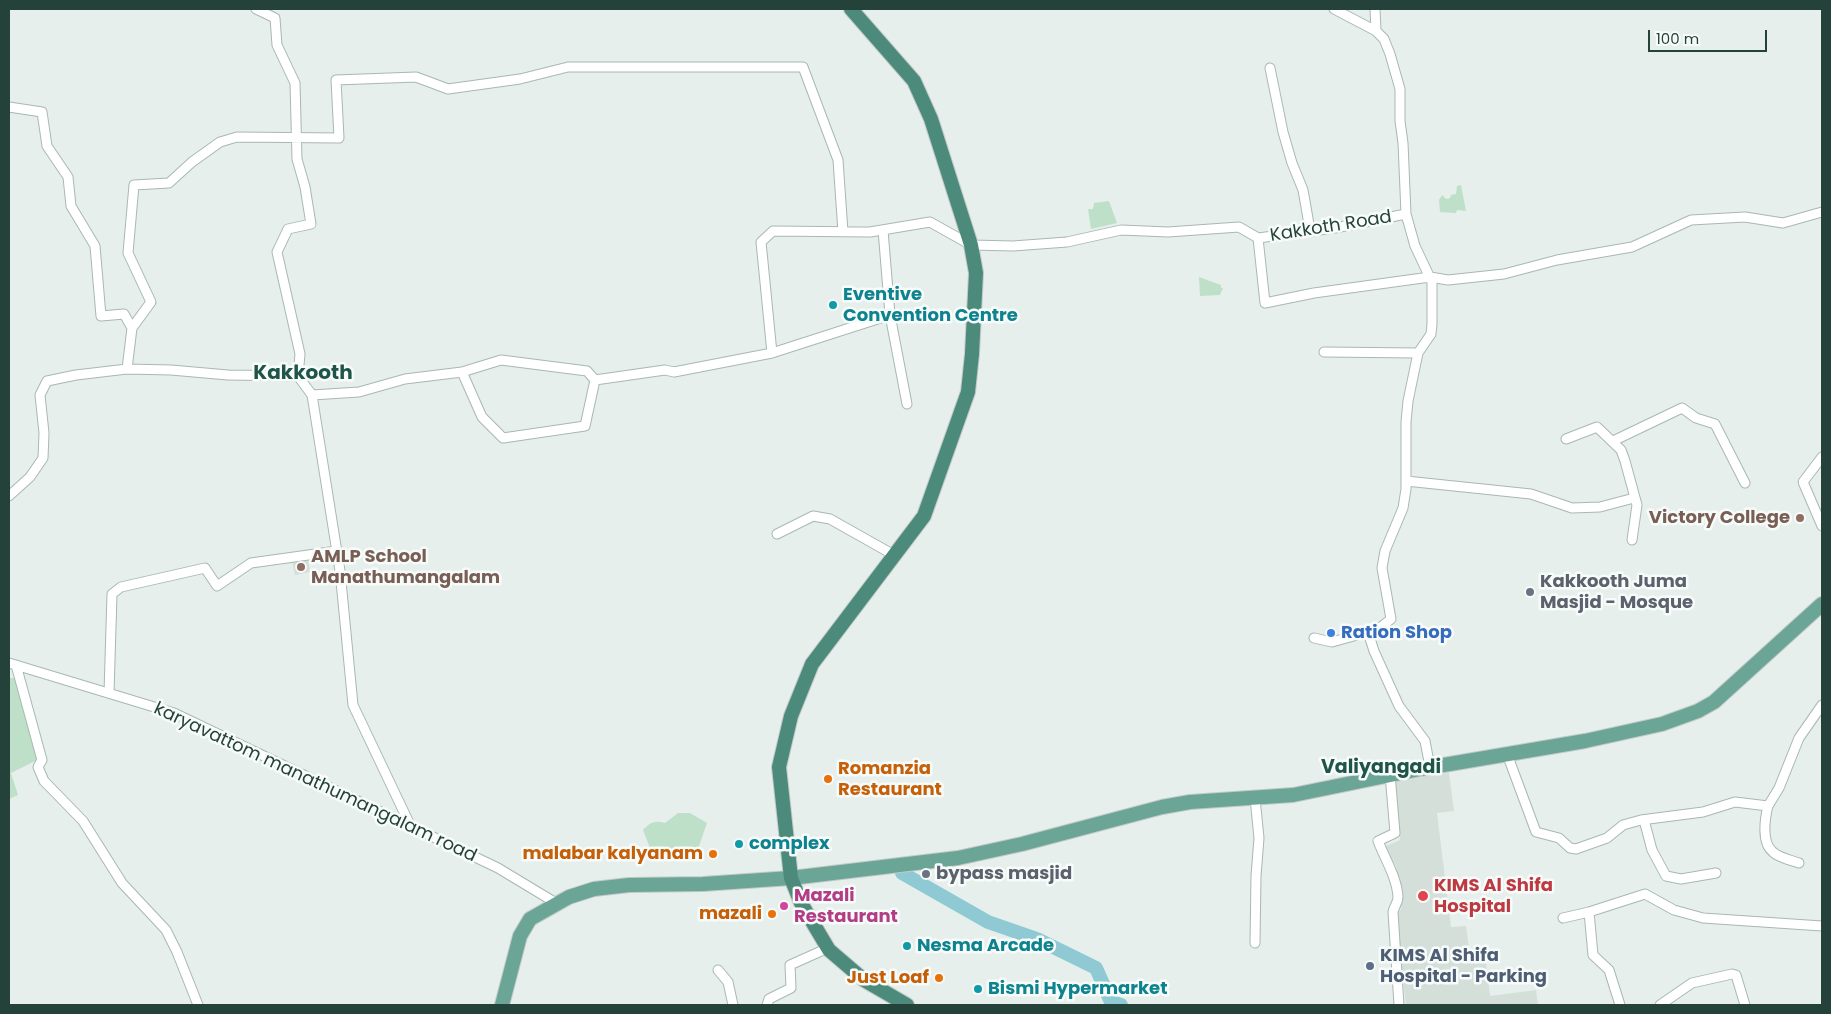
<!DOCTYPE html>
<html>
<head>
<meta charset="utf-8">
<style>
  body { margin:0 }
  #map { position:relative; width:1831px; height:1014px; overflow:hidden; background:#e6efeb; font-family:Poppins,sans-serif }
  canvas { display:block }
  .frame { position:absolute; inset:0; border:10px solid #24423a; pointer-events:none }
  .scale { position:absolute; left:1648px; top:30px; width:119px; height:22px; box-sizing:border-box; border:2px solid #24423a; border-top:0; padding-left:6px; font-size:15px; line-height:18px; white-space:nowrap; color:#24423a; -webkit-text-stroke:4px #f7fbf9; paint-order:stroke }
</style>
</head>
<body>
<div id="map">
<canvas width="1831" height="1014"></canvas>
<div class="frame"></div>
<div class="scale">100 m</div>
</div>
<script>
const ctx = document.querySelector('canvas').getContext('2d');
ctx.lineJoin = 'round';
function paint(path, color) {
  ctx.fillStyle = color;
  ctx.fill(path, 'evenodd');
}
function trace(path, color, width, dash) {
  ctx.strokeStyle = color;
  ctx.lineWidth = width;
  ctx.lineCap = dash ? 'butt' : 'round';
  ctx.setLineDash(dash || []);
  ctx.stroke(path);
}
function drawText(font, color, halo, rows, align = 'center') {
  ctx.font = font + ' Poppins,sans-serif';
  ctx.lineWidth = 5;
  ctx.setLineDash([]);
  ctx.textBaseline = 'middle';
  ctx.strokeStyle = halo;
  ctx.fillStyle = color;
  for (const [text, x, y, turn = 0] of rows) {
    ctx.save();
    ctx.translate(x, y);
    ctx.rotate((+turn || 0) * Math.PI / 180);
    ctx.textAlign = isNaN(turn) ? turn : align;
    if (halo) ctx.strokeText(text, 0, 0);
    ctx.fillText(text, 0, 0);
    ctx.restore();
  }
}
const built = new Path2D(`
  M308,559L310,572L295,575L292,561Z
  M1449,773L1454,811L1437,813L1451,927L1466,926L1469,949L1484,948L1490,996L1536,990L1538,1005H1406L1395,912L1401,910L1396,866L1384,847L1400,840L1393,780Z`);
const green = new Path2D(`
  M1461,185L1466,211L1457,210L1456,213L1440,212L1439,200L1442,195L1446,199L1450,198L1451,195L1456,194L1457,186Z
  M1109,201L1117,223L1091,229L1088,209H1093L1094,203Z
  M1199,277L1221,285V288H1223L1220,295L1200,296Z
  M9,678H15L37,760L11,773L18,795L9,799Z
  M678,813H690L707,823L698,849L655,861L643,830C650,822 655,820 665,823Z`);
const river = new Path2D(`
  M902,873L988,922L1037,939L1096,968L1111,1002L1121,1005`);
const minor = new Path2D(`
  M256,9L275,18L277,45L295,83L297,159L305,187L311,224L288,229L277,252L300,354L298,376
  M1334,9L1376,31L1384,39L1390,54L1400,89V121L1403,143L1406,214
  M1375,9L1376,31
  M1270,68L1283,132L1292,163L1303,190L1310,230
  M9,107L42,112L47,146L68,177L71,206L95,246L101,316L124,314L132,328L127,369L171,370L228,375L298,376L312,395L359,392L405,379L462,372L482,417L503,438L585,426L595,380L665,370L674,372L772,353L761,242L773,231L870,232L930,222L971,245L1013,246L1067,242L1121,230L1168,232L1239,227L1258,238
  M883,230L890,315L907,404
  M1258,238L1335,228L1406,214L1415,246L1432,282V324L1431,334L1418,353L1408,401L1406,422V489L1403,508L1385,551L1382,568L1391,619L1381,627L1368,632L1374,651L1399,706L1425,741L1430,767
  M1258,238L1265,303L1314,293L1430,277L1448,280L1504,274L1557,260L1632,247L1691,220L1745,217L1783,223L1822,212
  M132,328L151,302L128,253L134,185L169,183L192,162L220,142L237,137L339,138L336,80L416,77L448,89L520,79L568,67H803L838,160L843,232
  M1324,352L1418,353
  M772,353L890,315
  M462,372L501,360L587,371L595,380
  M312,395L340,571L353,705L411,827
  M1566,439L1597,427L1621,450L1625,461L1637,505L1632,540
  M1613,441L1682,408L1696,418L1715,424L1745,483
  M1822,457L1803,482L1822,526
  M1406,481L1531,494L1572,508L1600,507L1634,498
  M9,496L30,477L43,458L44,433L40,395L47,381L76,375L127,369
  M777,534L813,516L830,519L894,555
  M1314,638L1332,642L1368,632
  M9,663L174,713L498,868L556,903
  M16,665L42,760L38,767L44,781L83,821L122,883L166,930L177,952L198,1005
  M109,693L112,594L121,587L205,568L217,586L251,563L337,551
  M1507,754L1536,832L1559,838L1570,848L1576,849L1607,838L1623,825L1641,820L1703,812L1735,802L1768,806L1779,788L1799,738L1822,705
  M1390,774L1395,833L1378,841C1385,859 1397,878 1398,897C1398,903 1394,906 1393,912L1399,1005
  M1768,806C1765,818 1761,843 1773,852C1779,858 1791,860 1799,863
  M1644,820L1652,850L1666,876L1681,879L1716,873
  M1563,918L1589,912
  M1255,943L1256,876L1259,838L1255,798
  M718,970L728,982L733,1005
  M767,1005L769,999L791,988L790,965L828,948
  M1620,1005L1609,970L1593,955L1589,912L1645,894L1674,910L1703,918L1822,926
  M1660,1005L1692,983L1732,974L1736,975L1745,1005`);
const primary = new Path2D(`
  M502,1005L520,936L530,919L569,897L594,889L629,885L703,884L791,878L958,858L1022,844L1162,807L1190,802L1293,795L1420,769L1585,741L1662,724L1698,711L1714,702L1822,604`);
const trunk = new Path2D(`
  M851,9L914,81L931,119L971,245L976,273L972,354L968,392L924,516L812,664L791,716L779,767L791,878L801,903L829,950L864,980L907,1005`);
const markers = [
  [833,305,5,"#0f9aa8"],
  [1800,518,5,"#8d6e63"],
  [301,567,5,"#8d6e63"],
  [1530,592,5,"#6b7280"],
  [1331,633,5,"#3f7fe0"],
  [828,779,5,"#e8710a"],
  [739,844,5,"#0f9aa8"],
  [713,854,5,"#e8710a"],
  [926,874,5,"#6b7280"],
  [1423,896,6,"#e0444e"],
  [784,906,5,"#d1479c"],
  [772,914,5,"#e8710a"],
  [907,946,5,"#0f9aa8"],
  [1370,966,5,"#5c6f8a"],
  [939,978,5,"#e8710a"],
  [978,989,5,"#0f9aa8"]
];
const streetNames = [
  ["Kakkoth Road",1331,227,-9],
  ["karyavattom manathumangalam road",315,783,25]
];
const cultureNames = [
  ["Eventive",843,295],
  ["Convention Centre",843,316],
  ["complex",749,844],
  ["Nesma Arcade",917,946],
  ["Bismi Hypermarket",988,989]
];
const educationNames = [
  ["Victory College",1790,518],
  ["AMLP School",311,557,"left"],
  ["Manathumangalam",311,578,"left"]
];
const worshipNames = [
  ["Kakkooth Juma",1540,582],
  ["Masjid - Mosque",1540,603],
  ["bypass masjid",936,874]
];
const shopNames = [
  ["Ration Shop",1341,633]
];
const foodNames = [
  ["Romanzia",838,769,"left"],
  ["Restaurant",838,790,"left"],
  ["malabar kalyanam",703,854],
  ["mazali",762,914],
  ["Just Loaf",929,978]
];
const healthNames = [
  ["KIMS Al Shifa",1434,886],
  ["Hospital",1434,907]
];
const hotelNames = [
  ["Mazali",794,896],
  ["Restaurant",794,917]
];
const serviceNames = [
  ["KIMS Al Shifa",1380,956],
  ["Hospital - Parking",1380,977]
];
const neighbourhoodNames = [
  ["Valiyangadi",1381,768]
];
const quarterNames = [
  ["Kakkooth",303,374]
];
paint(built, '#d4dfda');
paint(green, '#bfe0c8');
trace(river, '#8ec9d4', 14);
trace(minor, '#a8b8b2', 11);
trace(primary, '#c2cac8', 16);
trace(trunk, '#c2cac8', 16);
trace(minor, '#fff', 9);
trace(primary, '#6aa596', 14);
trace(trunk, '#4c8a7c', 14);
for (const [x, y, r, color] of markers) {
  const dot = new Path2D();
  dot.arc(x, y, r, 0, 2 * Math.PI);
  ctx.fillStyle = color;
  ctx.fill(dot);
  trace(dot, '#f7fbf9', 2);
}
drawText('18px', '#24423a', '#f7fbf9', streetNames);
drawText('bold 18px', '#0d838f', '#f7fbf9', cultureNames, 'left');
drawText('bold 18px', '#785e54', '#f7fbf9', educationNames, 'right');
drawText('bold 18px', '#5b616d', '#f7fbf9', worshipNames, 'left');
drawText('bold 18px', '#366cbe', '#f7fbf9', shopNames, 'left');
drawText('bold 18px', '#c56008', '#f7fbf9', foodNames, 'right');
drawText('bold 18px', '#be3a42', '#f7fbf9', healthNames, 'left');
drawText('bold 18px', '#b23c85', '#f7fbf9', hotelNames, 'left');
drawText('bold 18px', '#4e5e75', '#f7fbf9', serviceNames, 'left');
drawText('bold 19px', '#1f5548', '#f7fbf9', neighbourhoodNames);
drawText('bold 20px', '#1f5548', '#f7fbf9', quarterNames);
</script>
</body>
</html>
